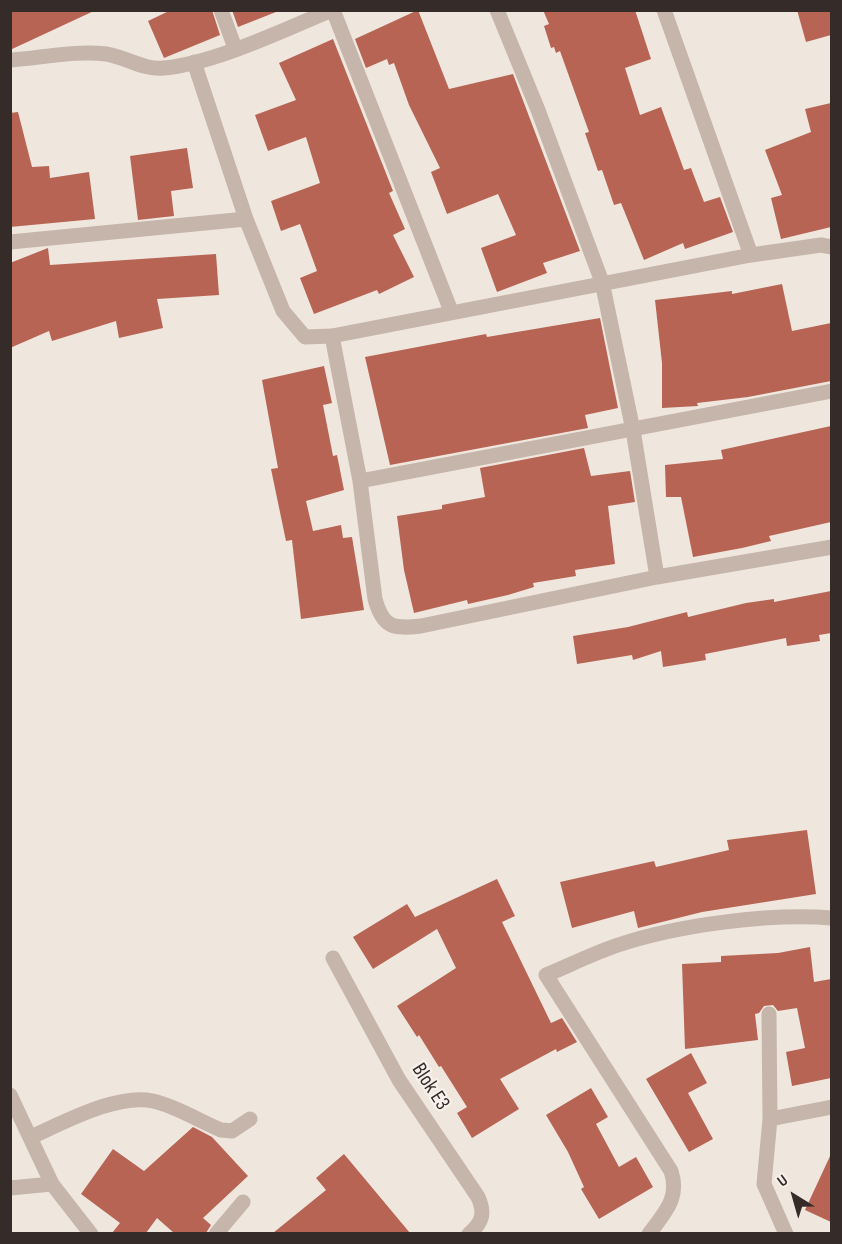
<!DOCTYPE html>
<html>
<head>
<meta charset="utf-8">
<style>
  body { margin:0 }
  #map { position:relative; width:842px; height:1244px; overflow:hidden; background:#efe6de; font-family:"Sofia Sans Condensed",sans-serif }
  canvas { display:block }
  .frame { position:absolute; inset:0; border:12px solid #352c2a; pointer-events:none }
  .north { position:absolute; left:764px; top:1166px; width:60px; height:60px; -webkit-text-stroke:4px #f8f0ea; paint-order:stroke; rotate:323deg; font-size:16px; font-weight:700; line-height:24px; text-align:center; color:#352c2a }
  .north::after { content:''; display:block; margin:auto; width:21px; height:27px; background:#352c2a; clip-path:polygon(50% 0,100% 100%,50% 72%,0 100%) }
</style>
</head>
<body>
<div id="map">
<canvas width="842" height="1244"></canvas>
<div class="frame"></div>
<div class="north">U</div>
</div>
<script>
const ctx = document.querySelector('canvas').getContext('2d');
ctx.lineJoin = 'round';
function paint(path, color) {
  ctx.fillStyle = color;
  ctx.fill(path, 'evenodd');
}
function trace(path, color, width, dash) {
  ctx.strokeStyle = color;
  ctx.lineWidth = width;
  ctx.lineCap = dash ? 'butt' : 'round';
  ctx.setLineDash(dash || []);
  ctx.stroke(path);
}
function drawText(font, color, halo, rows, align = 'center') {
  ctx.font = font + ' "Sofia Sans Condensed",sans-serif';
  ctx.lineWidth = 4.5;
  ctx.setLineDash([]);
  ctx.textBaseline = 'middle';
  ctx.strokeStyle = halo;
  ctx.fillStyle = color;
  for (const [text, x, y, turn = 0] of rows) {
    ctx.save();
    ctx.translate(x, y);
    ctx.rotate((+turn || 0) * Math.PI / 180);
    ctx.textAlign = isNaN(turn) ? turn : align;
    if (halo) ctx.strokeText(text, 0, 0);
    ctx.fillText(text, 0, 0);
    ctx.restore();
  }
}
const building = new Path2D(`
  M10,10H96L10,50Z
  M171,10H212L220,35L164,58L148,21Z
  M232,10H275L276,12L238,27Z
  M418,10L449,89L513,74L580,251L543,263L547,273L497,292L481,248L516,235L498,194L447,214L431,172L440,168L409,105L394,63L389,65L387,59L366,68L355,39Z
  M543,10H635L651,59L625,68L640,115L661,107L684,170L691,168L704,202L720,197L733,232L685,249L683,243L644,260L621,203L614,205L602,170L598,171L585,133L589,132L560,51L556,53L554,47L551,48L544,26L549,24Z
  M797,10H831V35L806,42Z
  M333,39L393,191L389,193L405,229L393,235L414,277L379,294L377,290L314,314L300,278L317,271L300,224L281,231L271,201L320,183L306,137L268,151L255,115L296,100L279,63Z
  M831,103V227L781,239L771,198L782,195L765,150L811,132L805,109Z
  M18,112L32,167L49,166L50,178L89,172L95,219L10,227V113Z
  M187,148L193,188L171,191L174,216L138,220L130,156Z
  M48,248L50,265L216,254L219,295L157,299L163,328L119,338L116,321L52,341L49,331L10,348V263Z
  M782,284L792,331L831,323V381L748,397L697,403L698,406L662,408V363L655,300L732,291V294Z
  M600,318L618,408L585,415L588,428L390,465L365,357L486,334L487,337Z
  M324,366L332,403L323,405L333,456L337,455L344,490L306,501L313,531L341,525L343,538L352,537L364,610L301,619L292,540L286,541L271,469L278,468L262,380Z
  M831,426V522L769,536L771,541L742,548L693,557L681,497H666L665,465L723,459L721,450Z
  M584,448L591,476L630,471L635,502L608,506L615,564L575,570L576,576L533,583L534,587L508,595L468,604L467,600L414,613L404,570L397,516L442,509V505L485,497L480,468Z
  M831,591V633L819,635L820,641L787,646L786,638L705,654L706,660L663,667L661,651L633,660L632,655L577,664L573,636L628,627L687,612L688,617L746,603L774,599V602Z
  M807,830L816,894L702,912L638,928L634,911L572,928L560,882L654,861L656,867L729,850L727,840Z
  M497,879L515,916L502,922L551,1023L562,1018L577,1042L557,1052L556,1049L500,1079L519,1109L472,1138L457,1113L467,1107L441,1066L439,1067L419,1035L417,1037L397,1006L456,968L437,929L373,969L353,937L407,904L415,917Z
  M810,947L814,982L831,979V1078L792,1086L786,1052L805,1048L797,1008L778,1011L773,1005L764,1006L759,1013L755,1014L758,1040L685,1049L682,964L721,962V956L778,953Z
  M691,1053L707,1083L688,1093L713,1139L689,1152L646,1079Z
  M591,1088L608,1117L596,1124L619,1167L636,1157L653,1187L599,1219L581,1189L584,1187L568,1152L546,1115Z
  M193,1127L212,1137L248,1176L203,1218L211,1225L206,1233H174L157,1218L146,1233H112L120,1223L81,1194L113,1149L144,1171Z
  M344,1154L410,1233H273L326,1190L316,1178Z
  M831,1154V1222L805,1210Z`);
const minor = new Path2D(`
  M221,10L235,48
  M333,10L451,311
  M497,10L538,110L602,282L633,430L657,577
  M664,10L751,255
  M10,60C40,58 78,50 106,54C126,57 143,70 164,68C216,63 283,30 332,10
  M194,62L246,219L283,311L305,337L332,336L751,255L821,245L832,247
  M10,242L246,219
  M332,336L360,481L375,599C383,628 393,629 421,626L657,577L832,547
  M360,481L832,391
  M333,958L399,1080L478,1197C485,1213 483,1222 469,1234
  M769,1014L770,1119L764,1184L786,1234
  M10,1095L52,1184L91,1234
  M770,1119L832,1107
  M31,1137C63,1123 117,1093 153,1101C176,1106 199,1121 221,1130L232,1131L250,1119
  M10,1188L52,1184
  M216,1234L243,1202
  M649,1234C665,1212 680,1198 671,1171L546,975C570,965 594,953 618,945C678,925 769,913 832,918`);
const streetNames = [
  ["Blok E3",430,1087,57]
];
paint(building, '#b76454');
trace(minor, '#c6b5ab', 15);
drawText('21px', '#352c2a', '#f8f0ea', streetNames);
</script>
</body>
</html>
